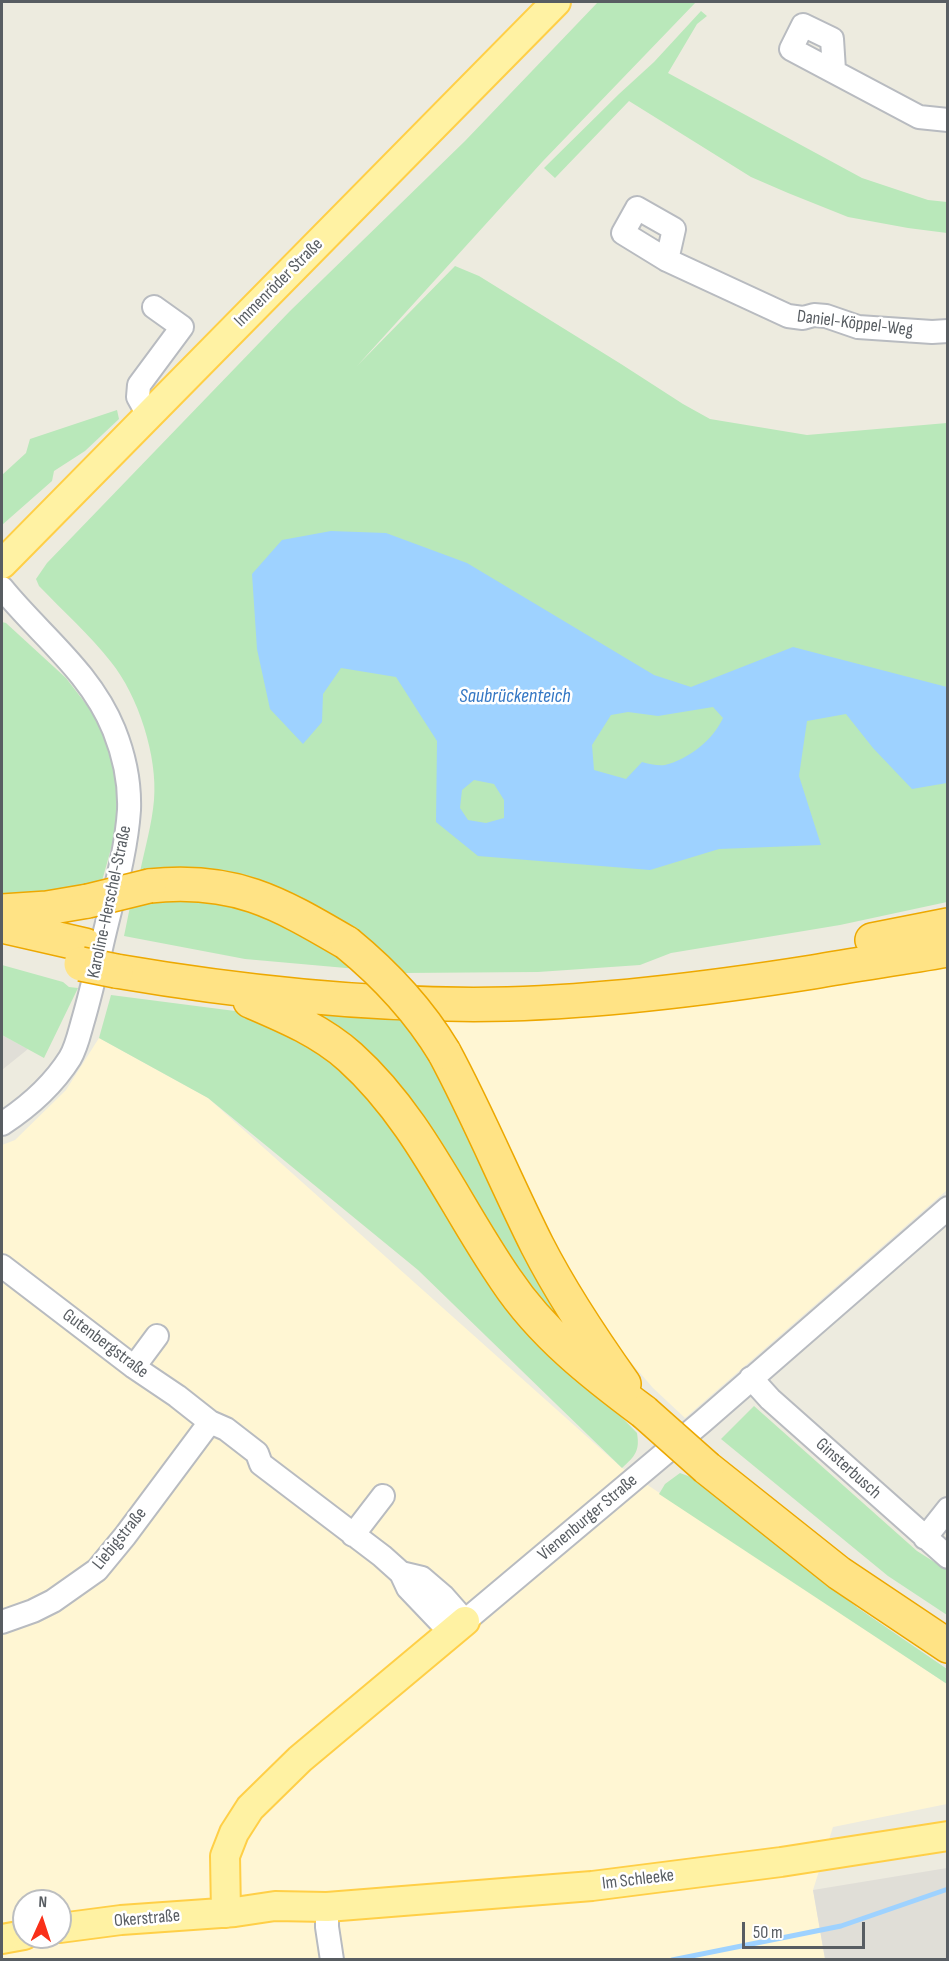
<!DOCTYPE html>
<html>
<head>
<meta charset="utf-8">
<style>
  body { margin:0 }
  #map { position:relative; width:949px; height:1961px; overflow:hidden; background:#edebdf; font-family:"Sofia Sans Condensed",sans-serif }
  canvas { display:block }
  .frame { position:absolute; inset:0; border:3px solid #585d62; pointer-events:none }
  .north { position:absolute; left:12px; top:1889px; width:60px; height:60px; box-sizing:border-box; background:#fff; border:2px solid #bcbec0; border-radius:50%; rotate:3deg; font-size:16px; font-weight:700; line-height:24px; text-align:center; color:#585d62 }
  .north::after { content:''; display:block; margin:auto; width:21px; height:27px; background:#f93019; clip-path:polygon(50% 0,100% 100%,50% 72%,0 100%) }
  .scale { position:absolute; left:742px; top:1922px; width:123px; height:27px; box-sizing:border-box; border:3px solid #585d62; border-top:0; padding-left:8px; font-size:18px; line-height:21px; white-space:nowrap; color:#585d62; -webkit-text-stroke:4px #fff; paint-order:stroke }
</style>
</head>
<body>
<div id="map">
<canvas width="949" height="1961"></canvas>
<div class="frame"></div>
<div class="north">N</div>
<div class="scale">50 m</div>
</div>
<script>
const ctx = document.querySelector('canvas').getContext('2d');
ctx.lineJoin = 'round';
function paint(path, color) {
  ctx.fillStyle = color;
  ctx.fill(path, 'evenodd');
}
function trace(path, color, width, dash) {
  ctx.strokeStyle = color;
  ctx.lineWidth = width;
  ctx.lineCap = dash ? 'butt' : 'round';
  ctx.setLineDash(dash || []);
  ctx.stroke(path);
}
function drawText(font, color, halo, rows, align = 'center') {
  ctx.font = font + ' "Sofia Sans Condensed",sans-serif';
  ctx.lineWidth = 5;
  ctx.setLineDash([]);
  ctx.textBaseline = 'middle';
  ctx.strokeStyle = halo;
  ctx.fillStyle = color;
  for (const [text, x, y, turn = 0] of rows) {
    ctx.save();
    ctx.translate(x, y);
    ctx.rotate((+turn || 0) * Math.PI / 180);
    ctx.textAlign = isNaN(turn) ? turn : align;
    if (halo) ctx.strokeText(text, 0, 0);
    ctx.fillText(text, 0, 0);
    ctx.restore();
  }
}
const commercial = new Path2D(`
  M947,963V1190L685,1418L653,1388L596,1322L527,1197L464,1055L444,1020Z
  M99,1038L208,1098L622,1468L947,1684V1804L833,1827L813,1890L825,1959L2,1960V1145L15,1140L66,1090ZM24,1901H60V1937H24Z`);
const industrial = new Path2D(`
  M2,1035L28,1049L2,1070Z
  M947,1868V1959H825L813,1890Z`);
const green = new Path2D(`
  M598,2H696L543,161L357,366L455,266L479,276L621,364L683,404L710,419L807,435L947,423V902L840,925L671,953L640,965L538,972L402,973L245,959L124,936L131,902L199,894L377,950L140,872C145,848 152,824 154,800C158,757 138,695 111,662C90,635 63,611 39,586L36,579L47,563L290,311L465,141Z
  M701,11L707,16L697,24L668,73L862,178L928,200L947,202V233L908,228L848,217L788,193L751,177L629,101L555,178L544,168L619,94L654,62Z
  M117,410L119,419L85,451L54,471L52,481L2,525V475L26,453L30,439Z
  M2,622L6,623L66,678L99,721L111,755L118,797L117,827L102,881L51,895L2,899Z
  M2,965L63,982L69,987L78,988L44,1058L2,1035Z
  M111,995L235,1011L285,1027L366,1088L496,1288L637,1433C640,1451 635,1456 622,1468L418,1270L208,1098L99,1038Z
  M322,1010L402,1020L439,1072L562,1316L576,1350L318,1021Z
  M754,1406L917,1551L947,1570V1615L888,1576L721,1439Z
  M680,1473L691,1477L858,1608L947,1669V1684L659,1494L665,1484Z`);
const water = new Path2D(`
  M331,531L386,533L467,563L654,675L691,687L793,647L947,687V783L912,789L873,748L846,714L807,721L799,776L821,845L719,849L650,870L478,856L436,822L437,741L396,677L341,668L323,694L322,722L303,744L270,709L257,649L252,574L282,540ZM713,707L723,718C713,740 689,759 665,765C658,766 649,764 642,762L626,779L594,770L592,745L611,715L628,712L658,716ZM474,780L494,784L504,800V818L486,823L468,820L460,808L462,790Z`);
const stream = new Path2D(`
  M672,1960L841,1926L948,1889`);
const minor = new Path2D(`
  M834,70L832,39L803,25L791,49L919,117L948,120
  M667,260L674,229L637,208L623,233L667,260L788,316L803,318L814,315L826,316L858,327L932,332L948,331
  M148,415L138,397L139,385L182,327L154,307
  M2,588C40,635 90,671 114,730C124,755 130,783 129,810C126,855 112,900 102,944C96,971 90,997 82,1024C79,1035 76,1048 70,1058C53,1085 28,1107 2,1124
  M2,1266L134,1367L177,1396L210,1422L226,1429L257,1453L261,1464L382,1556L401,1573L408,1588L450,1632
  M134,1367L157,1336
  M751,1378L770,1399L948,1557
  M353,1535L383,1496
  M925,1538L948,1509
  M401,1573L422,1578L443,1596L465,1621L702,1422L948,1208
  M2,1622L33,1611L53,1601L97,1570L125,1536L210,1422
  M327,1907V1927L332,1960`);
const major = new Path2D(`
  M2,564L556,2
  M226,1913L225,1856L234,1833L250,1808L300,1759L465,1621
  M60,1928L121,1920L235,1912L275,1906L327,1907L592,1886L781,1862L948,1836
  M2,1939L24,1935`);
const highway = new Path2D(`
  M149,886C234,877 277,902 347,943
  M2,911L47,908L88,901
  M2,926L85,945
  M872,940L948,925
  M116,971C245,993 376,1007 508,1004C610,1001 712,988 813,972C858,964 903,958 948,950
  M250,1001C285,1016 321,1031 350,1057C419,1119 454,1205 506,1280C542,1334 593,1374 644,1412
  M444,1052C478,1115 505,1181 537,1245C562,1294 592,1339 624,1384
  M707,1468L839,1573L948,1646`);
const highwayBridge = new Path2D(`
  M88,901L149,886
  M347,943C386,975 418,1009 444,1052
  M81,964L116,971
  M644,1412L707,1468`);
const streetNames = [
  ["Immenröder Straße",279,283,-45],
  ["Daniel-Köppel-Weg",855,324,7],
  ["Karoline-Herschel-Straße",110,902,-78],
  ["Gutenbergstraße",105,1344,37],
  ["Ginsterbusch",848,1469,42],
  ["Vienenburger Straße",588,1518,-40],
  ["Liebigstraße",120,1539,-51],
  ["Im Schleeke",638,1880,-7],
  ["Okerstraße",147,1919,-5]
];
const waterNames = [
  ["Saubrückenteich",515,697]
];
paint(commercial, '#fff6d3');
paint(industrial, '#e0ded7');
paint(green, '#b9e8ba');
paint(water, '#9ed2ff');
trace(stream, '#9ed2ff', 5);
trace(minor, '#b8bbc0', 26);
trace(major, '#ffcf47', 32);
trace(highway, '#eda800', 36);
trace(minor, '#fff', 22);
trace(major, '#fff2a3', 28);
trace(highway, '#ffe385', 33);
trace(highwayBridge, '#eda800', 36, []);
trace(highwayBridge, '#ffe385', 33);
drawText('18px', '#585d62', '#fff', streetNames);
drawText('italic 20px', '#3477c4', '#fff', waterNames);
</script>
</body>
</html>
